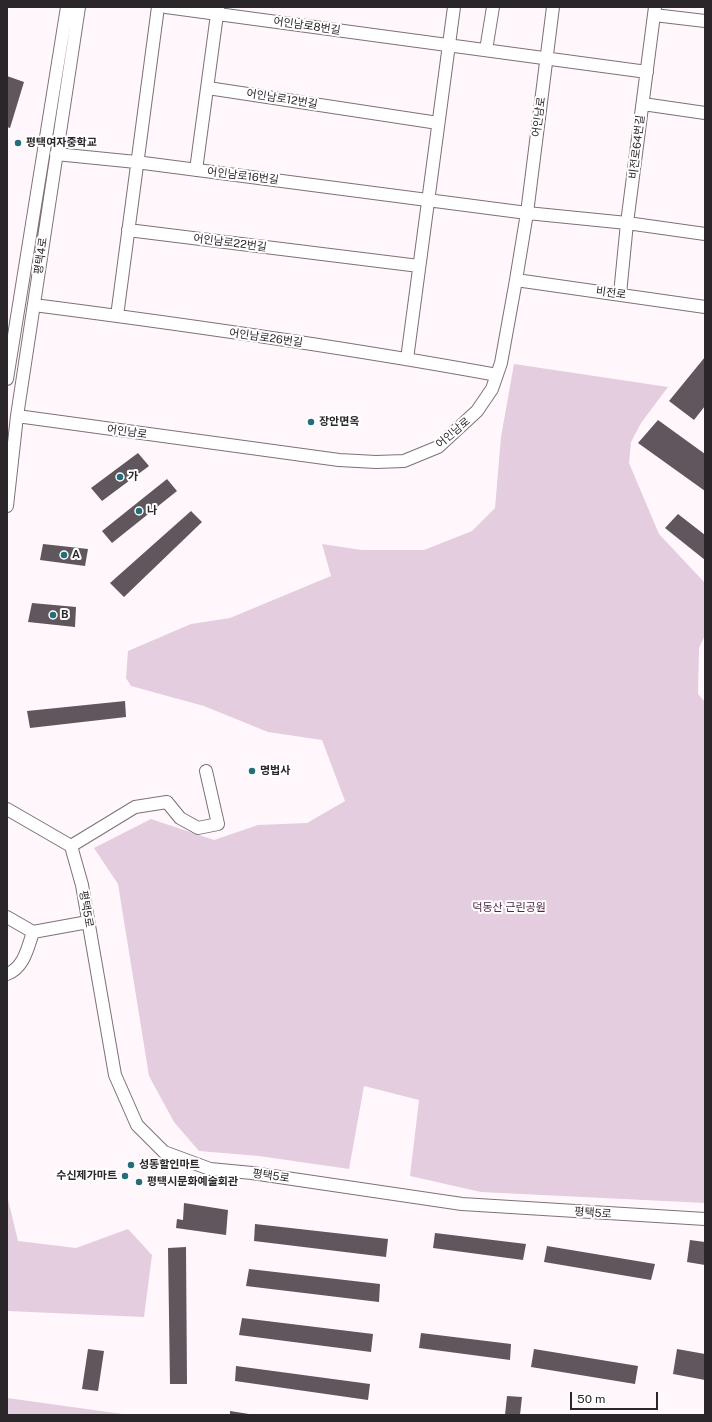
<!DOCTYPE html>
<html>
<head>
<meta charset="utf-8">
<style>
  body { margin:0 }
  #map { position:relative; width:712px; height:1422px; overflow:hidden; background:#fff7fc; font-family:"Public Sans",sans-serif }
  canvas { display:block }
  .frame { position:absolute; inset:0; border:8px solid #2b2629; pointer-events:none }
  .scale { position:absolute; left:570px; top:1392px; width:88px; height:18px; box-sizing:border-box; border:2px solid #2b2629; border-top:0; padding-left:5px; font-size:12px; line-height:14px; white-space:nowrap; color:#2b2629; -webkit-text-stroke:3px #fff; paint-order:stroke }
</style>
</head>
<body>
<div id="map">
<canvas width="712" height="1422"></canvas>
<div class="frame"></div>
<div class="scale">50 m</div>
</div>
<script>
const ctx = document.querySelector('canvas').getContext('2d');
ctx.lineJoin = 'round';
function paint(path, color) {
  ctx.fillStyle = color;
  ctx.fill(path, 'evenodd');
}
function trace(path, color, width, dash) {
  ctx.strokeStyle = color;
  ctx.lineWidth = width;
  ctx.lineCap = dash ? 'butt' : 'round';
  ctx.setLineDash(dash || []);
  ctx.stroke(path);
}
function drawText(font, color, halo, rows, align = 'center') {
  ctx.font = font + ' "Public Sans","Noto Sans KR",sans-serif';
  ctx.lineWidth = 4;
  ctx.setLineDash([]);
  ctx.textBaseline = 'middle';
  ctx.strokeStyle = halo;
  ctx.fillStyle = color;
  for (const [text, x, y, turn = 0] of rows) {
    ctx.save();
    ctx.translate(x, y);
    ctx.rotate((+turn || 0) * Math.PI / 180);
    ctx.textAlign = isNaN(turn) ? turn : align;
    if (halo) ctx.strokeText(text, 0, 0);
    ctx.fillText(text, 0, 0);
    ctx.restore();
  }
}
const green = new Path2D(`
  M514,364L668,387L641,423L631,442L629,463L659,534L705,583V635L699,648L698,694L705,702V1203L481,1192L410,1176L419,1100L364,1086L349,1169L259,1156L199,1151L174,1122L149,1076L118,884L94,848L151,819L214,840L258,825L307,823L345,801L322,740L268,732L204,706L131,686L126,678L128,651L191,624L230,618L331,576L322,544L362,550H424L472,531L495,508L501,437Z
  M7,1195L18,1241L76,1248L128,1229L152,1255L144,1317L7,1311Z
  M7,1398L130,1415H7Z`);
const building = new Path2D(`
  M7,76L24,82L10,128L7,127Z
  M705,357V406L694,420L669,401Z
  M658,420L705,454V491L638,443Z
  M138,453L149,466L102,501L91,488Z
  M167,479L177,491L112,543L102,531Z
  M191,511L202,522L124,597L110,583Z
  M678,514L705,535V560L665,528Z
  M43,544L88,549L85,566L40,560Z
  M32,603L76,607L75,627L28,622Z
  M125,701L126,717L30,728L27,711Z
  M184,1203L228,1210L226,1235L176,1228L177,1219L183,1220Z
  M255,1224L388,1239L386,1257L254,1241Z
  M435,1233L526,1244L523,1260L433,1248Z
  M690,1240L705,1242V1265L687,1262Z
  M547,1246L655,1264L651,1280L544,1262Z
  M186,1247L187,1384H170L168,1248Z
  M249,1269L380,1284L379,1302L246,1286Z
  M242,1318L373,1334L371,1352L239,1335Z
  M421,1333L511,1344L510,1360L419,1348Z
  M88,1349L104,1351L98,1391L82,1389Z
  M534,1349L638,1366L635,1384L531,1367Z
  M677,1349L705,1354V1380L673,1374Z
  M236,1366L370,1384L368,1400L235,1381Z
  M507,1396L522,1397L520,1415H505Z
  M230,1411L249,1414V1415H230Z`);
const minor = new Path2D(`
  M166,7L647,72
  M654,15L705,21
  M486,50L493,7
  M208,88L438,123
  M643,104L705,113
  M56,154L136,162L527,213L627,223L705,234
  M196,170L218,7
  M128,230L419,266
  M516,280L705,307
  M620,294L627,223L655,7
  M34,305C189,325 344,347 497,375
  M117,316L158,7
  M407,359L454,7
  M7,379L67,7
  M17,416L339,460L376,462L404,461L438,447L477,411L492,389L501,363L516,280L527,213L553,7
  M7,506L17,416L79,7
  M7,809L71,846L82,885L115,1075L137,1125L164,1152L210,1169L252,1173L462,1204L705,1219
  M71,846L135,807L167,802L180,818L198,828L218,824L206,771
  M7,917L33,932C28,947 24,968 7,974
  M33,932L88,922`);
const markers = [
  [18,143,4,"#266d7a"],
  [311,422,4,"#266d7a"],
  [120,477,4,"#266d7a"],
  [139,511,4,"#266d7a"],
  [64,555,4,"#266d7a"],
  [53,615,4,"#266d7a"],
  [252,771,4,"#266d7a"],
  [131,1165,4,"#266d7a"],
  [125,1176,4,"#266d7a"],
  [139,1182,4,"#266d7a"]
];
const streetNames = [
  ["어인남로8번길",307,26,8],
  ["어인남로12번길",282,99,9],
  ["어인남로",539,117,-82],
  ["비전로64번길",637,147,-83],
  ["어인남로16번길",243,176,7],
  ["어인남로22번길",230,243,7],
  ["평택4로",41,256,-82],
  ["비전로",611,293,8],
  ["어인남로26번길",266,338,8],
  ["어인남로",127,432,8],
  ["어인남로",453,433,-40],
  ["평택5로",86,909,80],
  ["평택5로",271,1176,8],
  ["평택5로",593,1213,4]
];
const poiNames = [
  ["평택여자중학교",26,143],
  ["장안면옥",319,422],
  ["가",128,477],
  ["나",147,511],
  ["A",72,555],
  ["B",61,615],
  ["명법사",260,771],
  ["성동할인마트",139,1165],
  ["수신제가마트",117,1176,"right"],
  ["평택시문화예술회관",147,1182]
];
const parkNames = [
  ["덕동산 근린공원",509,908]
];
paint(green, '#e4cdde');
paint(building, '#60565d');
trace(minor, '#7d7179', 14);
trace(minor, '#fff', 12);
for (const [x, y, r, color] of markers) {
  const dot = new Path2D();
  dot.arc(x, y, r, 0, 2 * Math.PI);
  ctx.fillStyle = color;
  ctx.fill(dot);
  trace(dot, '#fff', 1.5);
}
drawText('11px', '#2b2629', '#fff', streetNames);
drawText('bold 11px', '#2b2629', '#fff', poiNames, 'left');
drawText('11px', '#4e2745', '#fff', parkNames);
</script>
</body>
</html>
